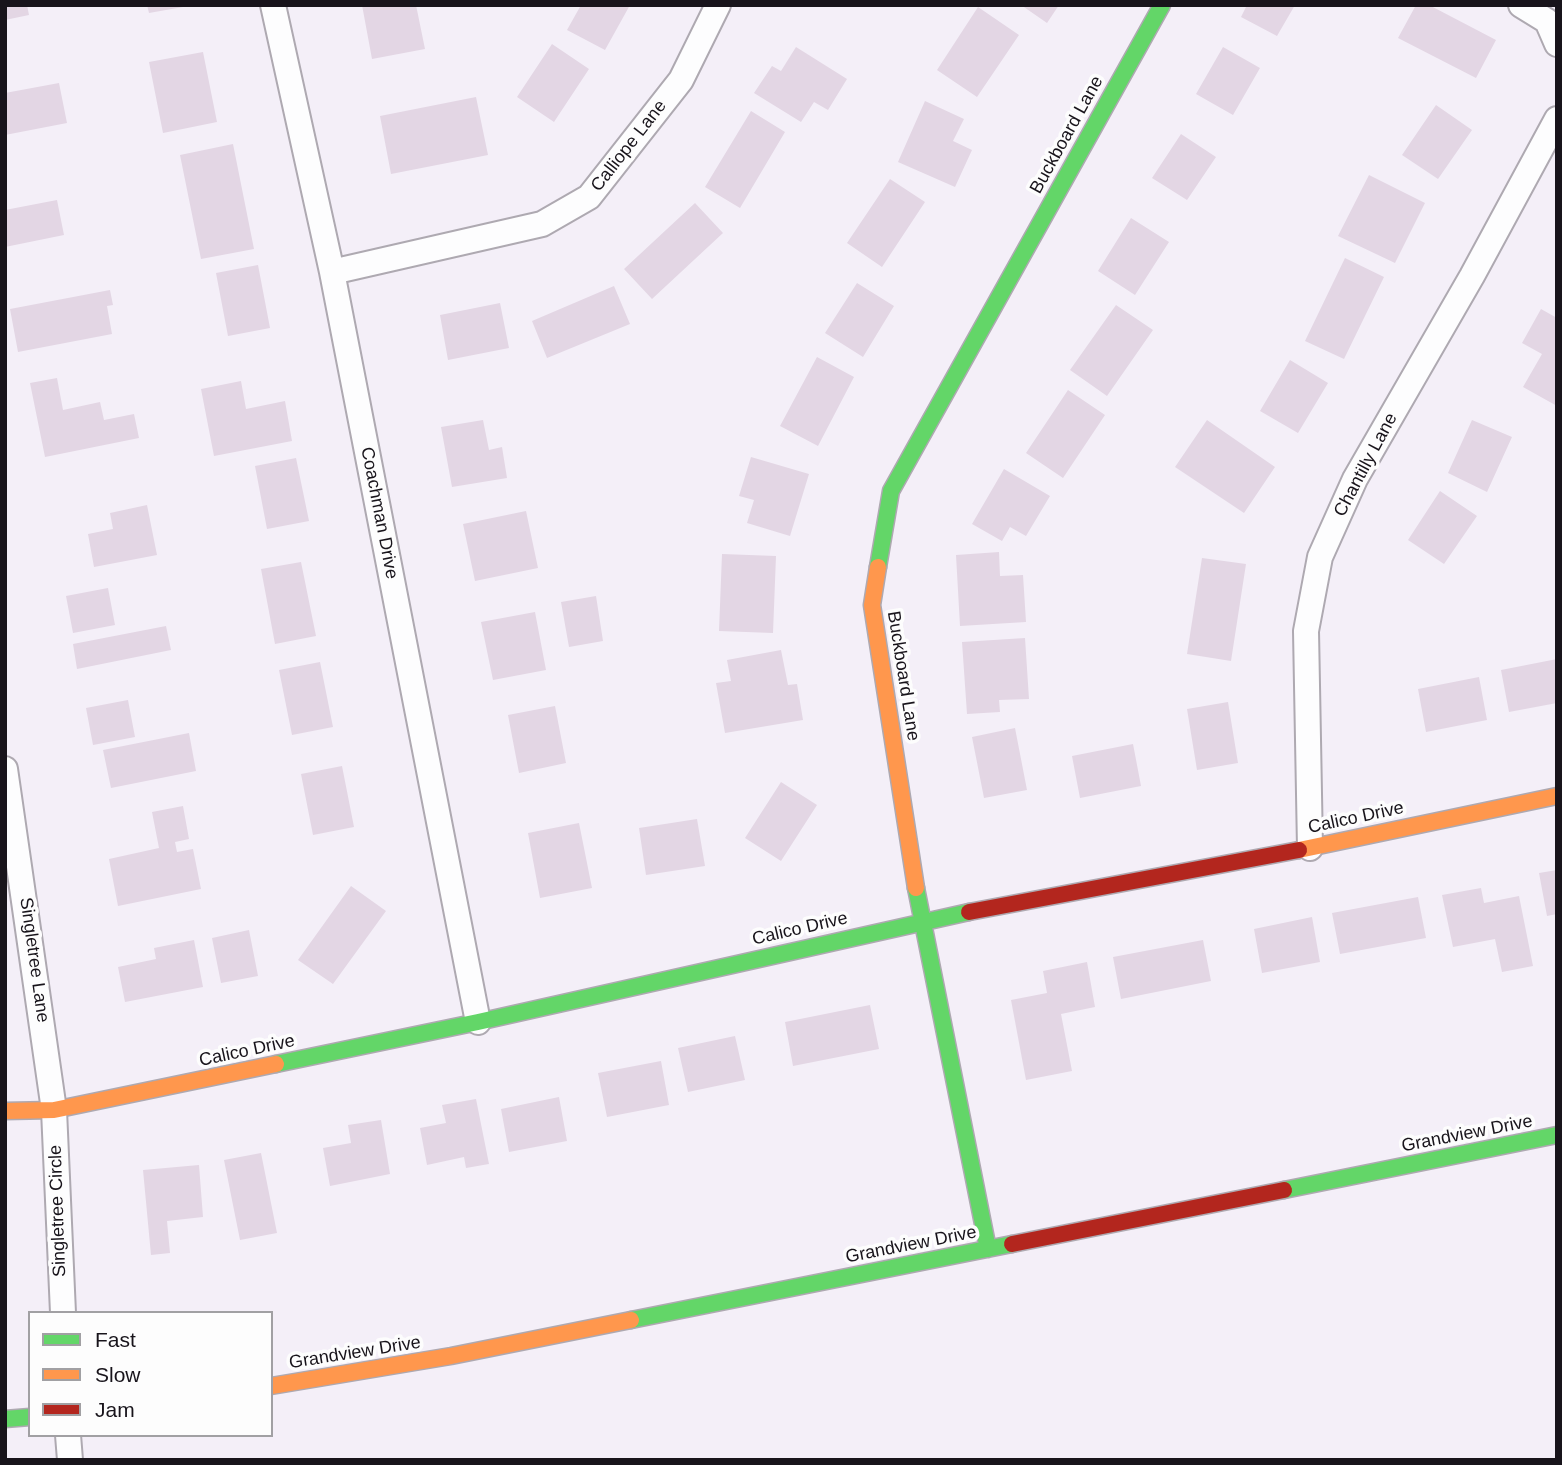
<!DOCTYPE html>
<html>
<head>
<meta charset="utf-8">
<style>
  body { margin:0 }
  #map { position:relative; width:1562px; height:1465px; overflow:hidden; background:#f4eff8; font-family:Arial,sans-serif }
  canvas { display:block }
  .frame { position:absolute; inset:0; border:7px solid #18141b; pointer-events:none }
  .legend { position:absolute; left:28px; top:1311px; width:245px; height:126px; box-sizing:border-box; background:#fdfdfd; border:2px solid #a1a0a3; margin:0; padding:9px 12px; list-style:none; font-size:21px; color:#18141b }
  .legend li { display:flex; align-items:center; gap:14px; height:35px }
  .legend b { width:35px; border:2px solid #a1a0a3 }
</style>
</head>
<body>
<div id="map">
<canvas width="1562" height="1465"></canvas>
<div class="frame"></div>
<ul class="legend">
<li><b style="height:9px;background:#63d668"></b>Fast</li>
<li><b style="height:9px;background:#ff974d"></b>Slow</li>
<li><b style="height:9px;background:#b3261e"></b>Jam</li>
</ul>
</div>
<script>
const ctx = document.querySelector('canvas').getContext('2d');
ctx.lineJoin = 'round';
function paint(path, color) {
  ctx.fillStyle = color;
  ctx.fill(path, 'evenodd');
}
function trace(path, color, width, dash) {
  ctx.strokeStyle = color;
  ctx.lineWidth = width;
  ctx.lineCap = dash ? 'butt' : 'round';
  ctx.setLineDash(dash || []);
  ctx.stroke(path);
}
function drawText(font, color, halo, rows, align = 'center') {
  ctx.font = font + ' Arial,sans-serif';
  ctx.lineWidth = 7;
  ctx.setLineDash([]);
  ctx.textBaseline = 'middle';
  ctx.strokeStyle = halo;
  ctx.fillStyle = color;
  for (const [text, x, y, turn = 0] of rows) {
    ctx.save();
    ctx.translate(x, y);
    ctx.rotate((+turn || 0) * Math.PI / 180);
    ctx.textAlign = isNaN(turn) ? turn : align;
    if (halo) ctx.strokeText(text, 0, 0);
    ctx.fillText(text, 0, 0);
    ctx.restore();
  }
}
const building = new Path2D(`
  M5,5H27L29,15L5,20Z
  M147,5H183V7L149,13Z
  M362,5H416L425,49L372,59Z
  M581,5H630L605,50L567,30Z
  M1021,5H1059L1047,23Z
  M1247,5H1295L1277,36L1241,17Z
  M1416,5H1429L1496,40L1476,78L1398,38Z
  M978,7L1019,35L977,97L937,70Z
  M552,44L589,69L554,122L517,97Z
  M796,47L847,79L828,110L814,102L801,122L754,93L772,66L781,71Z
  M1223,47L1260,68L1233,115L1196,94Z
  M203,52L217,122L163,133L149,62Z
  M59,83L67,123L5,135V93Z
  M476,97L488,155L391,174L380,116Z
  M925,101L964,119L953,141L972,150L955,187L898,162Z
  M1436,105L1472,130L1438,179L1402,155Z
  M751,111L785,132L740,208L705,187Z
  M1181,134L1216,157L1187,200L1152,178Z
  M233,144L254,249L201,259L180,155Z
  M1369,175L1425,203L1395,263L1338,236Z
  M890,179L925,202L882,267L847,243Z
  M57,200L64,235L5,247V210Z
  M695,203L723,233L652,299L624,269Z
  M1131,218L1169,242L1135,295L1098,271Z
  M1345,258L1384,277L1344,359L1305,341Z
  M258,265L270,328L228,336L216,273Z
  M857,283L894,306L863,357L825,333Z
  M614,286L630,324L547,358L532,321Z
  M110,290L113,305L107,306L112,334L18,352L10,309Z
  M500,303L509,348L448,360L440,315Z
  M1116,305L1153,330L1107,396L1070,370Z
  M1541,309L1557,318V406L1523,387L1542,354L1522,343Z
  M817,357L854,377L818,446L780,426Z
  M1290,360L1328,383L1298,433L1260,411Z
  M57,378L63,410L100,402L104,420L134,414L139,438L45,457L30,383Z
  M241,381L246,409L285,401L292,441L214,456L201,389Z
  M1068,390L1105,415L1063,478L1026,453Z
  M483,420L489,450L502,447L507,478L452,487L441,427Z
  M1207,420L1275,467L1244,513L1175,467Z
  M1472,420L1512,437L1487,492L1448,473Z
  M751,457L809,474L790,536L747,523L754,500L739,496Z
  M296,458L309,521L267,529L255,466Z
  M1004,469L1050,496L1026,536L1010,527L1002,541L972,524Z
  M1440,491L1477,516L1444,564L1408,540Z
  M147,505L157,555L94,567L88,534L113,529L110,513Z
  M526,511L538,568L475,581L463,524Z
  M999,552L1000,576L1023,575L1026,622L960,626L956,555Z
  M722,554L776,556L773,633L719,631Z
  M1202,558L1246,564L1231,661L1187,654Z
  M301,562L316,636L275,644L261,569Z
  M108,588L115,625L73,633L66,596Z
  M596,596L603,641L569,647L561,602Z
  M535,612L546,670L493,680L481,622Z
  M166,626L171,650L77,669L73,644Z
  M1025,638L1029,699L999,700L1000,712L967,714L962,642Z
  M781,650L788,685L797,684L803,720L725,733L716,683L731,681L727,660Z
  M1557,659V703L1509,712L1501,670Z
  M320,662L333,727L292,735L279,670Z
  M1479,677L1487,720L1426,732L1418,689Z
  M128,700L135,737L93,745L86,708Z
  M1228,702L1238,763L1197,770L1187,709Z
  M555,706L566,763L519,773L508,715Z
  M1015,728L1027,790L984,798L972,737Z
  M189,733L196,771L111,788L103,750Z
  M1133,744L1141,786L1080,798L1072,756Z
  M342,766L354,827L313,835L301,774Z
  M781,782L817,805L781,861L745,838Z
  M183,806L189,839L175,842L177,852L193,849L201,889L118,906L109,859L159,848L152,812Z
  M697,819L705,866L646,875L639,828Z
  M579,823L592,888L540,898L528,833Z
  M1557,870V914L1547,916L1539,873Z
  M351,886L386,911L333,984L298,960Z
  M1481,888L1484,903L1519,896L1533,966L1502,972L1495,939L1453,947L1442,895Z
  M1418,897L1426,938L1340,954L1332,913Z
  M1312,917L1320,962L1262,973L1254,929Z
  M249,930L258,976L221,983L212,938Z
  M194,940L203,987L125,1002L118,967L156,959L154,948Z
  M1203,940L1211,981L1121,999L1113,957Z
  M1087,962L1095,1007L1061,1014L1072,1071L1026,1080L1011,1000L1047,993L1043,971Z
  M870,1005L879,1049L793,1066L785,1022Z
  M735,1036L745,1080L688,1092L678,1048Z
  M661,1061L669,1105L607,1117L598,1073Z
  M559,1097L567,1141L509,1152L501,1109Z
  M476,1099L489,1164L466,1168L464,1157L427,1165L420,1128L446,1123L442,1105Z
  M381,1120L390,1174L330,1186L323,1148L351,1143L348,1125Z
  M261,1153L277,1233L240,1240L224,1160Z
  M199,1165L203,1217L167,1221L170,1253L151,1255L143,1170Z`);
const street = new Path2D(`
  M273,5L332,272L478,1022
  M1521,5L1547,21L1557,44
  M332,272L542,224L589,197L681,80L718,5
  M5,769L54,1110L63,1313
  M1310,848L1306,631L1320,557L1355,479L1472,276L1557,119
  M68,1435L70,1460`);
const fast = new Path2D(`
  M878,567L891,491L1162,5
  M916,888L988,1249
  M276,1064L478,1022L969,912
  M1284,1190L1557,1135
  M631,1320L1012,1244
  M5,1419L30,1417`);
const slow = new Path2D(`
  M878,567L872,605L916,888
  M1299,850L1557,796
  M5,1111L54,1110L276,1064
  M271,1386L451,1356L631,1320`);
const jam = new Path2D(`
  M969,912L1299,850
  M1012,1244L1284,1190`);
const streetNames = [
  ["Buckboard Lane",1067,135,-61],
  ["Calliope Lane",629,146,-52],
  ["Chantilly Lane",1366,465,-62],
  ["Coachman Drive",379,513,79],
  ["Buckboard Lane",903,676,81],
  ["Calico Drive",1356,818,-12],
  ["Calico Drive",800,929,-13],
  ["Singletree Lane",34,960,82],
  ["Calico Drive",247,1051,-12],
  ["Grandview Drive",1467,1134,-11],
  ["Singletree Circle",58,1211,-92],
  ["Grandview Drive",911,1245,-11],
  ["Grandview Drive",355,1353,-9]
];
paint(building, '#e3d6e4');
trace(street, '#aea9b1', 28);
trace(fast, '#aea9b1', 19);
trace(slow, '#aea9b1', 19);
trace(jam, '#aea9b1', 19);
trace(street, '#fdfdfe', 24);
trace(fast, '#63d668', 16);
trace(slow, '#ff974d', 16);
trace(jam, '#b3261e', 16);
drawText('18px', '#18141b', '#fdfdfd', streetNames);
</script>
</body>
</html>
